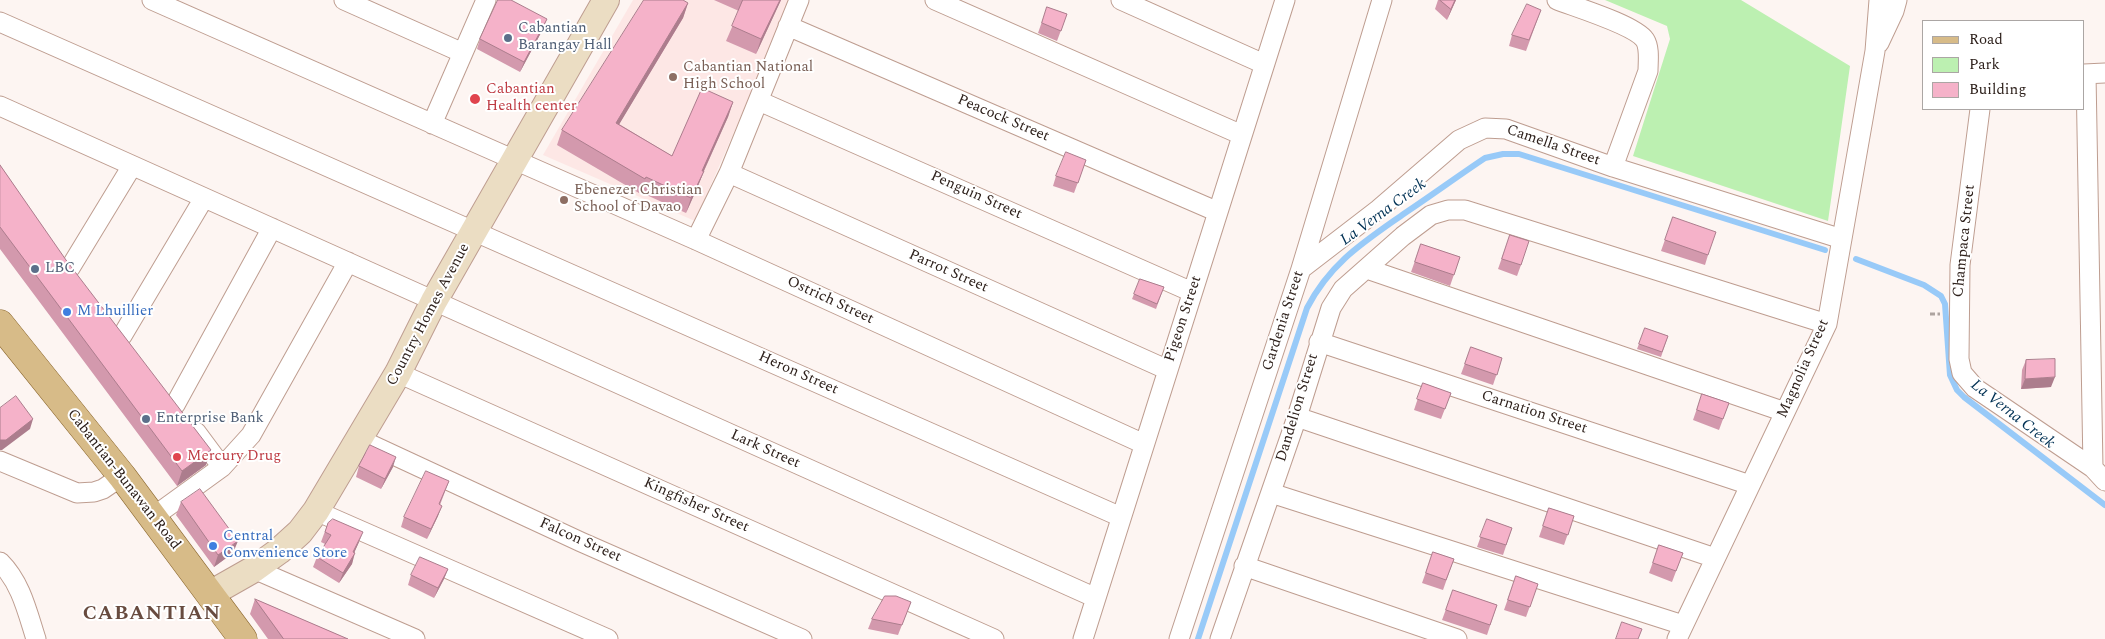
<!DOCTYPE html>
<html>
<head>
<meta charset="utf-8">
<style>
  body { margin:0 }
  #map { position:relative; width:2105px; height:639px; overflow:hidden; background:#fdf5f2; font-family:Spectral,serif }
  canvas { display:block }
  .legend { position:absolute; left:1922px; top:20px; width:162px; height:90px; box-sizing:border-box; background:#fff; border:1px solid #aba6a4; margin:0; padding:6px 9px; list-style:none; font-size:15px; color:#2d201b }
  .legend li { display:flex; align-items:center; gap:10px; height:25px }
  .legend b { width:25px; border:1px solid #aba6a4 }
</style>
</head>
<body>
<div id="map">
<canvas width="2105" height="639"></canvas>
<ul class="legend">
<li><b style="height:6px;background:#d7bb88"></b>Road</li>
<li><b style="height:14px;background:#bcf0b1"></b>Park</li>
<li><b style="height:14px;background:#f5b2c9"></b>Building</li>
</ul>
</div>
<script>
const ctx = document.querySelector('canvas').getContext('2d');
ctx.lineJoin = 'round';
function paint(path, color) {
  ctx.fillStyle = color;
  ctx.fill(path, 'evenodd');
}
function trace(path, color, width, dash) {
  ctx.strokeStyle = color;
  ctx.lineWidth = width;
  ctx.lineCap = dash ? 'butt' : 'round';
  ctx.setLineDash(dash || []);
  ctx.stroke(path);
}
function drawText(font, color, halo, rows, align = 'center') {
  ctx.font = font + ' Spectral,serif';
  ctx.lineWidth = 4;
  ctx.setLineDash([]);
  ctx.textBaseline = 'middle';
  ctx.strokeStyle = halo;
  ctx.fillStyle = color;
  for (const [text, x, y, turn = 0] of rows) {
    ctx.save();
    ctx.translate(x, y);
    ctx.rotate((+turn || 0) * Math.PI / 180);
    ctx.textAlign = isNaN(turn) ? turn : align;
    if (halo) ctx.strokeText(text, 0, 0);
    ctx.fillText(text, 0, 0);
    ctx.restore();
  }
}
const education = new Path2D(`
  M633,0H792L695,221L543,155Z`);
const green = new Path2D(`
  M1605,0H1741L1850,66L1828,221L1633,156L1670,39L1667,26Z`);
const stream = new Path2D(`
  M1856,259L1924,285L1941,296L1945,304L1950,375L1957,390L1964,397L2105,505
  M1198,639L1307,308C1331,262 1364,242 1405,213C1432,195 1458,176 1485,158L1503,154H1519L1825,250`);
const path = new Path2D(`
  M1930,314H1940`);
const street = new Path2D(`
  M152,0L696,240L1144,444
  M344,0L463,53
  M935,0L1242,135
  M1121,0L1264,64
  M1557,0C1575,7 1635,25 1645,40C1650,48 1648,62 1648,71L1613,167
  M0,22L1121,517
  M788,26L1218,212
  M1879,43L1894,11L1897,0
  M2084,74L2105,73
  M2086,74L2093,468
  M759,101L1192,292
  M0,106L1096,598
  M1980,109L1960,265L1959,359L1962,373L1975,388L2093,468L2105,481
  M432,124L486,0
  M729,173L1168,370
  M696,240L729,173L799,0
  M70,268L132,166
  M1301,269L1379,209L1459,140L1485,128L1506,129L1613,167L1842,239
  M1367,269L1785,412
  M122,336L204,198
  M1319,342L1750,485
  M398,373L994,639
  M175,405L272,228
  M1297,417L1715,558
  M196,432L222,467
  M359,439L581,542L802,639
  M0,461L77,493L94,492L103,489L122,476
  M1271,493L1683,625
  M316,511L608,639
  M153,517L222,467L251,435L348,262
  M0,562C21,583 27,611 36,639
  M1244,566L1457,639
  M254,569L415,639
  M1083,639L1285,0
  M1179,639L1301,269L1382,0
  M1220,639L1297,417L1331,308L1343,289L1403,236L1431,215L1448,210H1465L1827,324
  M1677,639L1827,324L1875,51L1879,0`);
const secondary = new Path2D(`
  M210,594L254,569L279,551L300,532L316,511L398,373L434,301L606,0`);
const primary = new Path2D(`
  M0,324L122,476L243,639`);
const wall = new Path2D(`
  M714,0H781L756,54L726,41L739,11Z
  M1438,0H1456L1447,20L1435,9Z
  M688,3L683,18L619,124L672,156L733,102L728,117L704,171L698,186L686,213L640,192L639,193L557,145L562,130Z
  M1047,7L1067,14L1057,41L1038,33Z
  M1541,10L1526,51L1509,46L1512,35Z
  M543,29L520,72L477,49L480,39Z
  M1086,160L1074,193L1053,186L1056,176Z
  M0,165L206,465L177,486L0,249Z
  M1673,217L1708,255L1705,265L1661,251Z
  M1510,235L1521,265L1517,276L1498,269Z
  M1421,244L1460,257L1450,286L1411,272Z
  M1140,279L1164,287L1156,309L1132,299Z
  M1645,328L1668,336L1661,357L1637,349Z
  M1471,347L1502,358L1493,385L1461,374Z
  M2026,360L2051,387L2021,389L2022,370Z
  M1423,383L1451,393L1441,419L1414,410Z
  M1702,394L1729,403L1719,430L1693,420Z
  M359,466L393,467L381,489L356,477Z
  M449,481L440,505L438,516L427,539L401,527L404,517Z
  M181,502L233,553L214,567L176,515Z
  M1549,508L1574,516L1564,545L1539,537Z
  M1487,519L1512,528L1503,555L1477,547Z
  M328,523L359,542L354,553L352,564L339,583L313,567L317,557L325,544L321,542Z
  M1659,545L1683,553L1672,582L1649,573Z
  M1433,552L1454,559L1443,590L1422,583Z
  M448,569L444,579L434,598L408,585L411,575Z
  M1516,576L1538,584L1526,617L1504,610Z
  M1453,590L1497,605L1487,635L1442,620Z
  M255,599L348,639H268L250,614Z
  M911,602L898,635L868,629L872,619Z`);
const shadedWall = new Path2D(`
  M780,0H781L756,54L761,39Z
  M1455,0H1456L1447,20L1451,9Z
  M688,3L683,18L611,138L616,123Z
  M547,19L543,29L520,72L524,62Z
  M733,102L728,117L697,186L702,171Z
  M704,171L698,186L686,213L691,198Z
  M2055,377L2051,387L2021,389L2025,379Z
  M33,419L30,429L2,450H0V440Z
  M211,450L206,465L177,486L182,471Z
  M396,457L393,467L381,489L385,479Z
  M442,506L438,516L427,539L431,529Z
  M363,532L359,542L350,562L355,553L352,564L339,583L343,573Z
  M238,541L233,553L214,567L218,555Z
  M448,569L444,579L434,598L438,588Z`);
const building = new Path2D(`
  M498,0H511L547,19L524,62L480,39Z
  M644,0H683L688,3L616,123L672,156L702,88L733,102L702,171H704L691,198L646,177L645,179L562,130Z
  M743,0H780L761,39L732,26Z
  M1440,0H1455L1451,9Z
  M1527,4L1541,10L1529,40L1512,35Z
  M1047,7L1067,14L1061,31L1042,23Z
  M1066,152L1086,160L1078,183L1056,176Z
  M0,165L66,260L211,450L182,471L0,227Z
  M1673,217L1716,232L1708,255L1665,240Z
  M1510,235L1529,241L1521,265L1502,259Z
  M1421,244L1460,257L1454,275L1415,262Z
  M1140,279L1164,287L1157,304L1134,294Z
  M1645,328L1668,336L1662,352L1639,344Z
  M1471,347L1502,358L1497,375L1465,364Z
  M2055,359V377L2025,379L2026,360Z
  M1423,383L1451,393L1445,409L1417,399Z
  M1702,394L1729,403L1723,419L1697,410Z
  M16,396L33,419L6,440H0V408Z
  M370,445L396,457L385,479L359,466Z
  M426,471L449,481L439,504L442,506L431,529L404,517Z
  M200,489L238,541L218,555L181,502Z
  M1549,508L1574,516L1568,535L1543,526Z
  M333,519L363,532L353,552L355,553L343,573L317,557L331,535L325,532L328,523Z
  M1487,519L1512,528L1506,545L1480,537Z
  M1659,545L1683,553L1676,571L1653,563Z
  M1433,552L1454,559L1446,580L1426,573Z
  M420,557L448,569L438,588L411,575Z
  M1516,576L1538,584L1530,607L1508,600Z
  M1453,590L1497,605L1490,625L1446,610Z
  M885,596H896L911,602L902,625L872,619Z
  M255,599L348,639H284Z
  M1622,622L1642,629L1638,639H1616Z`);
const markers = [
  [508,38,5,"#5c6f8a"],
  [673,77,5,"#8d6e63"],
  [475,99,6,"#e0444e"],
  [564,200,5,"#8d6e63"],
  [35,269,5,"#5c6f8a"],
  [67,312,5,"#3f7fe0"],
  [146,419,5,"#5c6f8a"],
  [177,457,5,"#e0444e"],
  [213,546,5,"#3f7fe0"]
];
const serviceNames = [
  ["Cabantian",518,29],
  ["Barangay Hall",518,46],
  ["LBC",45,269],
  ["Enterprise Bank",156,419]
];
const educationNames = [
  ["Cabantian National",683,68],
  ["High School",683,85],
  ["Ebenezer Christian",574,191],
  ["School of Davao",574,208]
];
const healthNames = [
  ["Cabantian",486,90],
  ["Health center",486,107],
  ["Mercury Drug",187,457]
];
const streetNames = [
  ["Peacock Street",1003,119,23],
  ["Camella Street",1553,146,19],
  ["Penguin Street",976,196,24],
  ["Champaca Street",1965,241,-84],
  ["Parrot Street",948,272,24],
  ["Ostrich Street",830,301,25],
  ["Country Homes Avenue",429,315,-62],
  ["Pigeon Street",1184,319,-72],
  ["Gardenia Street",1284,321,-72],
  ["Magnolia Street",1804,369,-66],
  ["Heron Street",798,374,24],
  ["Dandelion Street",1298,408,-73],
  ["Carnation Street",1534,413,18],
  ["Lark Street",765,450,24],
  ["Cabantian-Bunawan Road",123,480,52],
  ["Kingfisher Street",696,506,24],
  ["Falcon Street",580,541,24]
];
const shopNames = [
  ["M Lhuillier",77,312],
  ["Central",223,537],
  ["Convenience Store",223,554]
];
const waterNames = [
  ["La Verna Creek",1384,213,-36],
  ["La Verna Creek",2012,415,38]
];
const districtNames = [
  ["CABANTIAN",152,615]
];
paint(education, '#fde7e5');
paint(green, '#bcf0b1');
trace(stream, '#98caf8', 6);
trace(street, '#be9d90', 21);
trace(secondary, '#be9d90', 28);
trace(primary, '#8b672e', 29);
trace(path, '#aea4a0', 3, [5, 2.5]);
trace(street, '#fff', 19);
trace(secondary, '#ebddc3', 26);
trace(primary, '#d7bb88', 28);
paint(wall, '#d399ad');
paint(shadedWall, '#ac7d8d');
paint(building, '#f5b2c9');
trace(building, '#ac7d8d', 1);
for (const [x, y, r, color] of markers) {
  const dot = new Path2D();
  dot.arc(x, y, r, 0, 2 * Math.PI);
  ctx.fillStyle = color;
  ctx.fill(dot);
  trace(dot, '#fff', 2);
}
drawText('15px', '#4e5e75', '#fff', serviceNames, 'left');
drawText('15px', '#785e54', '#fff', educationNames, 'left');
drawText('15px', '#be3a42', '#fff', healthNames, 'left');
drawText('15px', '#2d201b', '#fff', streetNames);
drawText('15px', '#366cbe', '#fff', shopNames, 'left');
drawText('italic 16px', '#003154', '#fff', waterNames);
ctx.letterSpacing = '1px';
drawText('bold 20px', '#684b3f', '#fff', districtNames);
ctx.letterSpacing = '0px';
</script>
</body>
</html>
